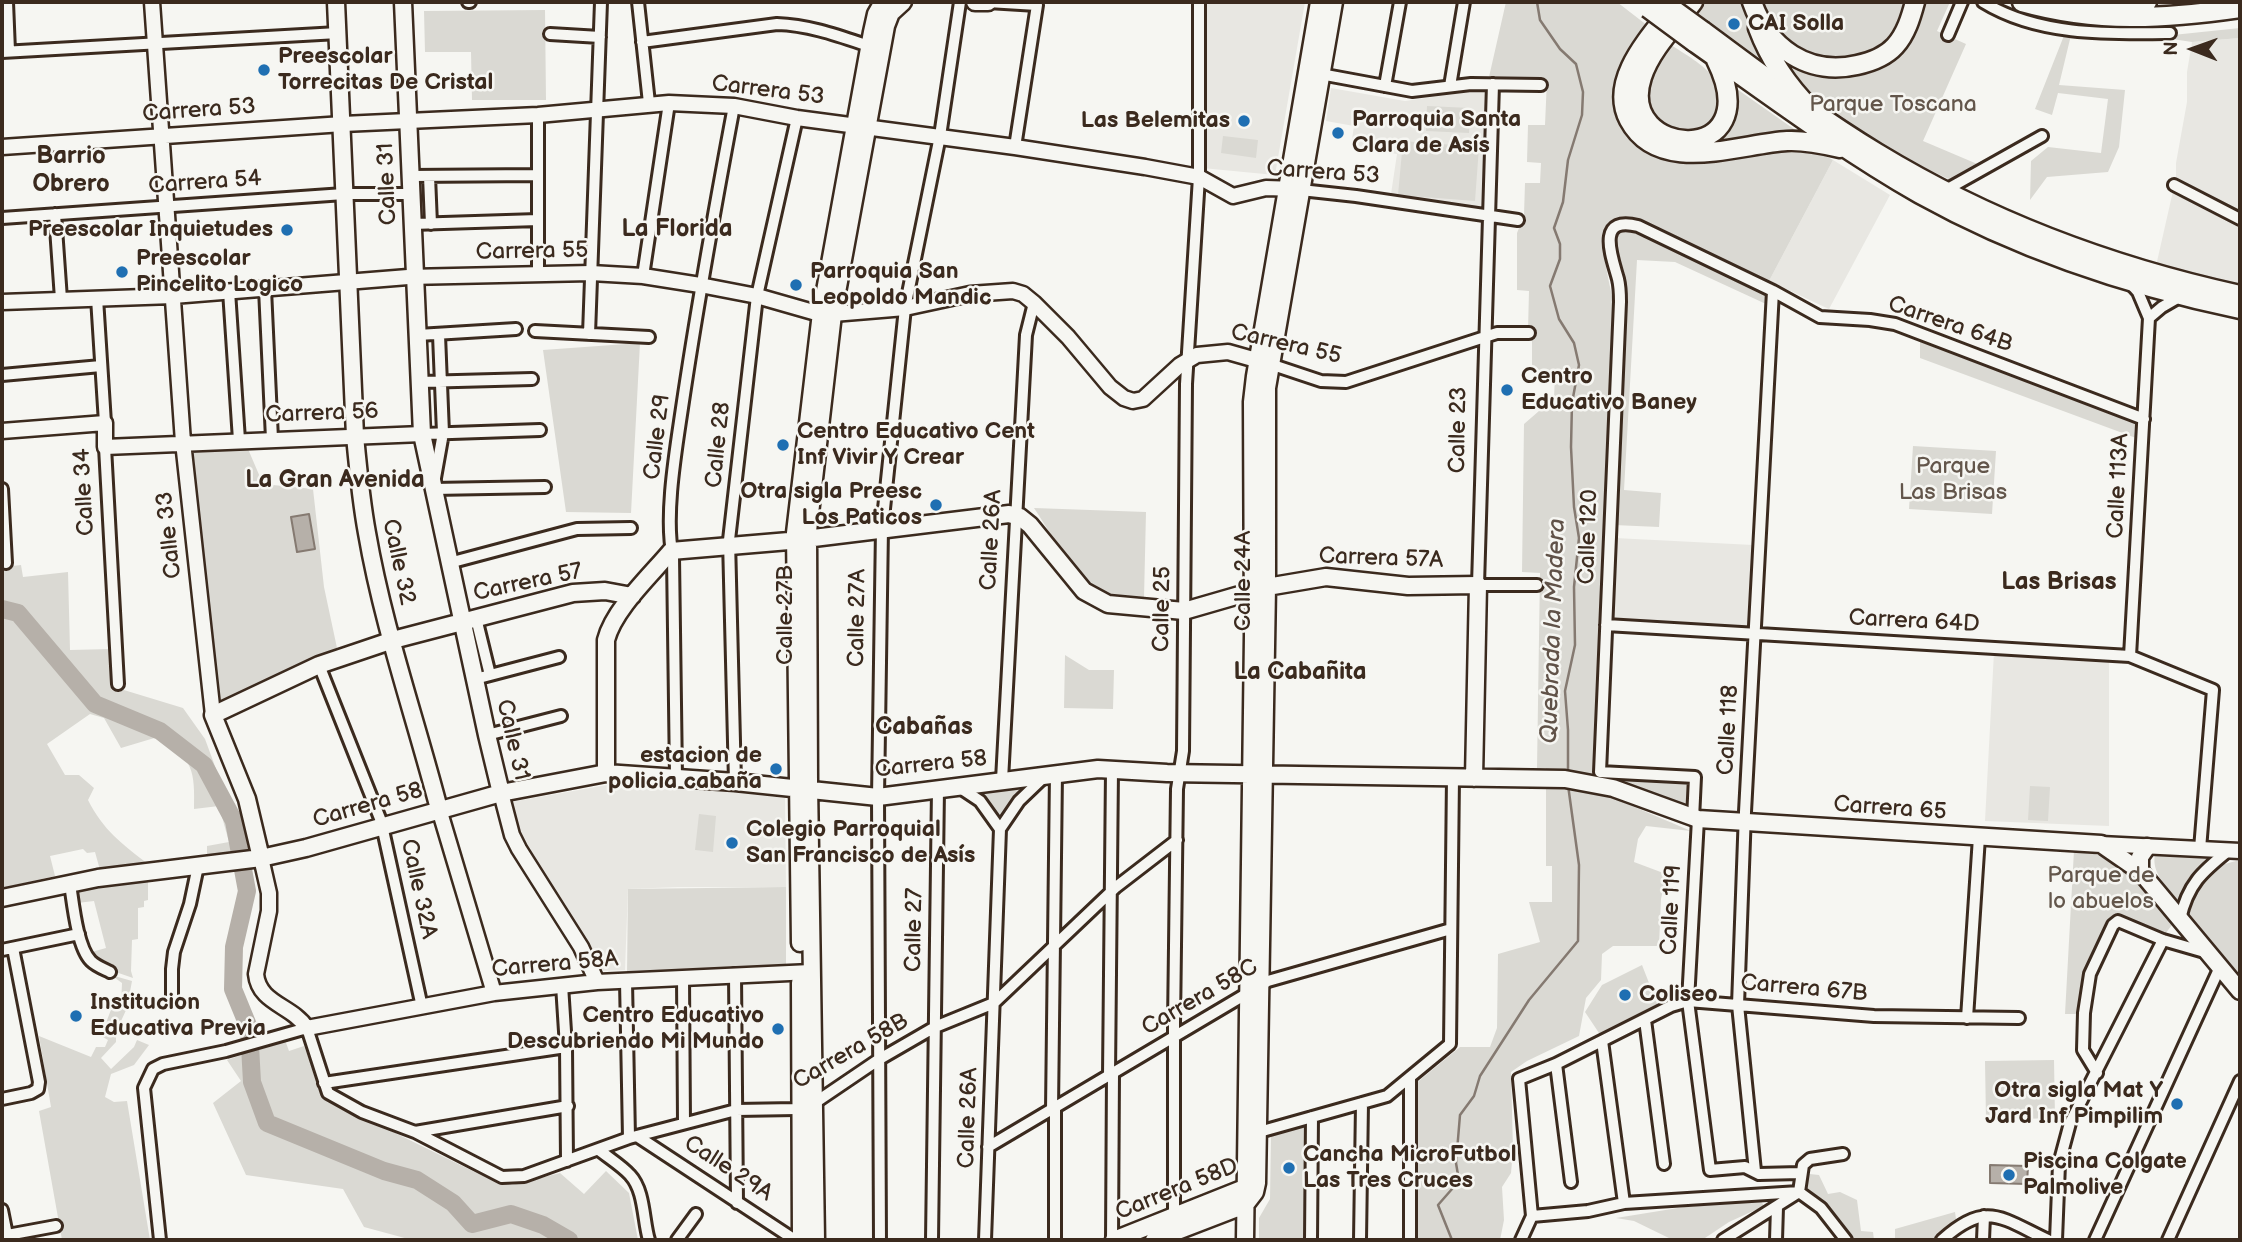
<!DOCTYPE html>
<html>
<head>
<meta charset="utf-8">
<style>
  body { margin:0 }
  #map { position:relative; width:2242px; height:1242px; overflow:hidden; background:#f6f6f2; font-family:"Balsamiq Sans",sans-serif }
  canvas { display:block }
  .frame { position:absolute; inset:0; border:4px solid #3b2a1e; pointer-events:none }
  .north { position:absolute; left:2158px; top:14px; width:70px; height:70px; -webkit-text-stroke:5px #f6f6f2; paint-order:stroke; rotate:271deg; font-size:19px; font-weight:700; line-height:28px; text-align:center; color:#3b2a1e }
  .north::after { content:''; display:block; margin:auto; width:24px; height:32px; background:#3b2a1e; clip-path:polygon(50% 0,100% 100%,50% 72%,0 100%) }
</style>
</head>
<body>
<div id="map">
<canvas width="2242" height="1242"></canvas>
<div class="frame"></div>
<div class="north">N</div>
</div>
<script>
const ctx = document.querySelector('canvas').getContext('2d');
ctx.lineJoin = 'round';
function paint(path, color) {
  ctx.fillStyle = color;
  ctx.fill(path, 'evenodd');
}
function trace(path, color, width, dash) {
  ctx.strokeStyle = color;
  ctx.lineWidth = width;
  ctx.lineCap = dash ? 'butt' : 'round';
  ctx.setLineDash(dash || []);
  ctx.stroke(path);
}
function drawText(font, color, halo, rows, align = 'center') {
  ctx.font = font + ' "Balsamiq Sans",sans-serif';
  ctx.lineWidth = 5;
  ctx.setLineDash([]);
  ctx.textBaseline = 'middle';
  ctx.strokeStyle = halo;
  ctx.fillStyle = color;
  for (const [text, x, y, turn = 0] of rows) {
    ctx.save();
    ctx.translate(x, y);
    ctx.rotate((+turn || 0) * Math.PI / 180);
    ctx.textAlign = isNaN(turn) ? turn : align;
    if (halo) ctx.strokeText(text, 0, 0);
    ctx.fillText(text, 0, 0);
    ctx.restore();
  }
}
const built = new Path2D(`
  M1205,2H1305L1275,175L1202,168Z
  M2240,38V214L2176,182V163L2187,102V72L2192,42Z
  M1331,88L1405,101L1489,89L1484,209L1391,194L1397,154L1351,146L1354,126L1326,121Z
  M1833,160L1890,195L1829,309L1769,281Z
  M2173,191L2240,224V284L2156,266Z
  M1615,538L1753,545L1748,627L1611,620Z
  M1994,652L2109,660V826L1985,821Z
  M607,785L680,787L785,798L786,887H678L628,889L625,970L598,971L525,846L511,802Z`);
const green = new Path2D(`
  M1506,2H1617L1648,26C1631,47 1608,78 1616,108C1619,119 1630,132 1636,142C1679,145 1722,149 1765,151C1795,153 1805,144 1833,160L1769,281L1629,217C1625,218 1617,218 1613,221C1593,232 1612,288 1614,307L1596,772L1611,797L1691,831L1646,826L1638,839L1634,862L1666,874L1661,899L1659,946H1613L1602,954L1601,980L1586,998L1579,1036L1527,1061L1511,1072L1513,1150L1511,1173L1502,1187L1504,1220L1500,1240H1415V1084L1460,1047H1490L1497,1028L1498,954L1540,942L1529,902H1552V866H1546V768H1537L1540,573L1522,572L1524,424L1539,411V398L1554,399L1555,374H1532V339L1528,330L1529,291L1517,290V233L1524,215L1525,183H1540L1541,163L1527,162L1528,125H1545L1547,79L1489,77Z
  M1699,2H1745L1762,60L1693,10Z
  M1762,2L1830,4L1906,2L1900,25L1890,41L1875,53L1826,62L1786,44L1765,13Z
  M1921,2H1950L1937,31L1966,44L1923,141L1982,166L1953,181C1905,158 1851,137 1813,99C1798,84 1786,65 1773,48L1783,55L1876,65Z
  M545,10L546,100H472L471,52H425L424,11Z
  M2240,28V38L2192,42L2172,39L2173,35Z
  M2065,33L2071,35L2059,85L2125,90L2119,147L2108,172L2047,177L2030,200L2031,161L2048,147L2101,153L2108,99L2058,93L2052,115L2035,109Z
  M1668,43C1703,66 1741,83 1708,130L1681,135L1651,117C1641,84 1652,70 1668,43Z
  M1734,87L1801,134L1712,143L1708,140C1732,122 1737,118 1734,87Z
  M1427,106L1470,108L1469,133L1426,131Z
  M1223,136L1258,140L1256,158L1221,153Z
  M1403,141L1479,147L1475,201L1398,195Z
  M1624,228L1635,231L1767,294L1766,304L1675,262L1637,260L1624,490L1661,493L1659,527L1614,525L1625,275C1619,261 1606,239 1624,228Z
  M1920,341L2136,420V438L1920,358Z
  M640,343L631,513L566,512L543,350Z
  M1913,446L1996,451L1992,514L1909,509Z
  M248,449L263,484L313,489L324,587L337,648L218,705L193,450Z
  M1034,508L1146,512L1144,598C1132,598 1118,600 1106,595C1078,585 1051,533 1034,508Z
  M21,565L23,577L68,572L70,650L112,649L114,687L183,708L205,739L247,853L207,858V846L229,842L219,806L194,809C195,771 193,760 161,736L121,748L104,718L90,714L47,744L65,775H79L94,788L88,800C103,830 122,844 148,864L100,870L95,852L87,853L83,849L50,856L55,876L2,888V599H4V567Z
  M1065,655L1089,670H1114L1113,709L1064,708Z
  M1602,775L1690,782L1688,805Z
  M1025,786L1007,809L1001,822L994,810L975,793Z
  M2030,786L2050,787L2048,821L2028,820Z
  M699,814L716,816L713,852L695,850Z
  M2074,850C2119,853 2147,889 2175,921L2162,938L2114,917L2087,973L2082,1014H2065Z
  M2155,854L2208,856L2189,878L2178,901C2167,887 2151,873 2155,854Z
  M2236,861H2240V979L2188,915C2186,904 2196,883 2205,874C2212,866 2226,864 2236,861Z
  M162,876L161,879L148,882V900L144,901V907L138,908V939L132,940L131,971L133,978L107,969L88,953L106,948L94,901L77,903L74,891L77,886Z
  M786,887V965L627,975L628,889Z
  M1642,965L1658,1006L1601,1036L1585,1012L1602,985Z
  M111,975L132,981L127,1008L116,1032V1042L101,1058L111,1069L134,1047L137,1040L149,1045L134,1065L111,1074L105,1097L114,1102L127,1101L150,1240H62L39,1111L51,1107L39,1036L91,1057L96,1047H105L108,1040L101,1036L112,1007L121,1006L122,983Z
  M285,1040L289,1051L304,1046L324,1098L491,1180L512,1185L560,1173L584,1194L606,1171L629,1193L638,1240H412L364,1227L343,1189L246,1175L213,1103L241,1081L227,1060Z
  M2054,1060L2055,1118L1986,1120L1985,1061Z
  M1308,1125L1306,1240H1259V1218L1270,1199L1271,1135Z
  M1800,1173L1819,1175L1828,1194L1840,1192L1857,1200L1861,1231L1873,1232L1874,1240H1849L1800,1192Z
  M1761,1201L1764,1206L1729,1222L1702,1240H1673L1634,1221L1616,1218L1684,1207Z
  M1955,1212L1957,1226L1942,1240H1895V1229Z`);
const water = new Path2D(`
  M309,514L315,549L297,552L291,517Z
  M1990,1165L2028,1166L2027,1184L1990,1183Z`);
const stream = new Path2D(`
  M1537,2L1540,20L1560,49L1576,64L1583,92L1582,115L1568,160L1563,202L1554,228L1560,244V259L1550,286L1559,319L1574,343L1579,365L1572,403L1571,447L1574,507L1579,538L1574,587L1575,645L1565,691L1568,730V775
  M1452,1240L1438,1205L1459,1181L1456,1163L1460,1115L1474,1096L1480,1076L1529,1000L1578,941L1579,865L1568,785`);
const river = new Path2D(`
  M2,609L18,613L95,704L160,731L204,765L234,821L247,891L234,947L233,989L249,1028L252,1082L267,1123L384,1171L417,1180L453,1203L472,1224L511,1214L543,1225L569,1240`);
const minor = new Path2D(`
  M7,2L9,51
  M468,2H470
  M638,2L649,103
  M988,2L1037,5L1015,147
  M1983,2C2038,36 2108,34 2170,33
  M550,34L600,37
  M1948,35L1962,2
  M642,42L777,24C809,25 839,36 869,46
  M2,52L338,33
  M1315,73L1412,91L1471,84L1541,85
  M1493,84L1478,585H1537
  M1385,86L1400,2
  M1450,86L1464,2
  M410,176L538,175
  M429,176L431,224
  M2174,185L2240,219
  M1301,190L1356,196L1518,220
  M1944,191L2042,136
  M55,214L61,299
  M2,218L344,194H411
  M412,224L538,220
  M538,274V115
  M643,276L669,103
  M2129,282L2138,292L2149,318L2130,656
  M265,289L272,439
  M229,291L239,440
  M97,298L105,423
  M2149,318L2162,307L2181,296
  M535,331L649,337
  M589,334L601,2
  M418,335L516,329
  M439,335L443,433L433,489L545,487
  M1270,364L1321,381L1346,382L1497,333H1529
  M2,375L101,366
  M420,382L532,379
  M422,434L540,430
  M105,447L118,684
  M2,489L6,563
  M449,563L577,529L631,528
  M476,618L490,675
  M1606,625L2130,656L2213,690L2200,849
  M319,665L381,821L422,1007
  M475,679L559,657
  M487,735L561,716
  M676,777L673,557C664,517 676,449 682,408C697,307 715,207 734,106
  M1002,780L1026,335L1034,303
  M735,782L729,540L757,296L797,118
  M959,787L980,801L1000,829
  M1693,819L1695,777L1600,772L1620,302C1620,294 1620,287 1618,279C1612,257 1595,215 1638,226L1773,291L1820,317L1870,320L1895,324L2144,419
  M1698,819L1688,1001L1710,1170L1745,1167L1759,1174L1800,1173
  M70,884C73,903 77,947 91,961C96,966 104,969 110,972
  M2180,919C2188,884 2202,872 2228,851
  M2,950L79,934
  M735,974L737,1203
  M683,977L684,1123
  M626,981L629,1138
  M562,985L566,1047L567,1161
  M172,1001V969L174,952L190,904L198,866
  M1967,1018L1979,837
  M1645,1020L1664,1164
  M1602,1041L1624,1203
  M1556,1064L1571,1182
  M2097,1073L2083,1050L2084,1013L2090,974L2113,925L2118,921L2163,940L2208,953
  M1109,1075L1112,770
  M324,1083L566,1047
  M2,1099L31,1093L38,1089L39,1082L13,948
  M1052,1110L1056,773
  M415,1132L568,1106
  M1259,1132L1387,1096L1450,1044L1453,777
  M637,1136L795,1240
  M988,1147L1268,981L1451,929
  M599,1150C609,1158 622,1166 630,1175C645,1191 643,1221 649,1240
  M1755,1171L1738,1005L1745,812L1773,291
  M1799,1192L1803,1165L1810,1159L1843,1154
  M1799,1192L1821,1208L1846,1240
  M2,1210L8,1240
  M1174,1216V1024L1177,789L1183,751L1186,384L1199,177V2
  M1532,1216L1588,1211L1624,1203L1799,1192
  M2,1236L56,1226
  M160,1240L144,1088L153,1069L163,1064L226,1051L307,1028L328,1093L362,1112L415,1132L502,1177L524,1176L629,1138L736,1110L796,1109L819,1100L878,1060L935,1027L994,1003L1116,887L1177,840
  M677,1240L696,1214
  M880,1240L878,797L882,528L905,308L940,136L960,2
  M932,1240L938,789
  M985,1240L1000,829L1019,801L1044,777
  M1055,1240V1107
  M1112,1240L1113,1073
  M1311,1240L1312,1117
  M1360,1240L1362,1103
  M1410,1240V1077
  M1521,1240L1532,1216L1519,1079L1556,1064L1671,1006L1688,1001L1874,1016L2019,1018
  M1723,1240L1799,1192
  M1776,1240L1777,1207
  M1942,1240C1986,1200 2001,1218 2048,1240
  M1983,1240L1984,1216
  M2056,1240L2059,1164L2070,1123L2163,940
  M2095,1240L2220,967
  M2168,1240L2240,1081`);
const tertiary = new Path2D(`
  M152,2L183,442L213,715
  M2,147L343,124L538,115L669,103L734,106L797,118L1015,147L1145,167L1199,177L1233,196L1266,188L1296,189
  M2,302L173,296L408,277L591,273L643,276L700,285L757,296L813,312L833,314L905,308L970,294L1013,291L1023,294L1034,303L1068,337L1110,387L1124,398L1133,401L1143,399L1180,365L1197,355L1228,352L1267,363
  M2,431L105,423V447L422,434
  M501,793L512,835L519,849L581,947L597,982
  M439,809L494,993
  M2101,844L2240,851
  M261,858L269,893V911L256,974C259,1004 292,1005 307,1028L494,993L597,982L811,972`);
const secondary = new Path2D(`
  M336,2L355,436C358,468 361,501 367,533C383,626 415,717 439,809
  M403,2L422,434L487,735L501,793
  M975,2H988
  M606,773V640C614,609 651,575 671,551L789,541L1009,514L1020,517L1030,525L1084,591L1108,604L1184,611L1267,587L1326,577L1408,586L1478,585L1474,778
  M261,858L247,799L213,715L319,665L393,640L573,593L605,591L632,596
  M2140,871V857L2147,847
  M2,898L98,878L261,858L306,848L501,793L606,773L735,782L878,797L1098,769L1167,773L1565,779L1613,788L1698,819L2101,844L2140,871L2240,991
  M800,943L795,533L821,313L872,32L876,14L883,2
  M800,983L801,1240
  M1245,1205L1255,1192L1257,1183L1267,587V388L1334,2
  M816,1240L809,784L808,531L833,314L886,26L891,13L903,2
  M1114,1240L1252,1185
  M1154,1240L1245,1205
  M1245,1240L1253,636L1252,402L1255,376L1319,2`);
const primary = new Path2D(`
  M1693,2C1676,25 1651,49 1642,77C1615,159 1770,169 1716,60
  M1673,7C1650,37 1608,80 1629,120C1659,176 1738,144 1787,141C1805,140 1823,144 1840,148
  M1703,31C1760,73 1816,116 1877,153C1989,221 2112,267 2240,295
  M1694,42C1768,94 1841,149 1920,194C2019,249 2130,286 2240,309`);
const trunk = new Path2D(`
  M1752,2C1768,48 1808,76 1857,65C1871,62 1885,57 1895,46C1906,34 1911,17 1915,2
  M2022,2C2097,23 2164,19 2240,8
  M2078,2L2107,4L2147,2
  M1758,28C1770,60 1787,85 1811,109`);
const primaryBridge = new Path2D(`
  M1663,2L1703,31
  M1648,8L1694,42`);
const markers = [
  [1734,24,7,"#1f6fb2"],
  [264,70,7,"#1f6fb2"],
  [1244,121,7,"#1f6fb2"],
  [1338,133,7,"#1f6fb2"],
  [287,230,7,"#1f6fb2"],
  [122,272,7,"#1f6fb2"],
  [796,285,7,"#1f6fb2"],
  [1507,390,7,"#1f6fb2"],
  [783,445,7,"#1f6fb2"],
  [936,505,7,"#1f6fb2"],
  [776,769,7,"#1f6fb2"],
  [732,843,7,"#1f6fb2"],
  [1625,995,7,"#1f6fb2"],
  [76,1016,7,"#1f6fb2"],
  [778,1029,7,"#1f6fb2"],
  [2177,1104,7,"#1f6fb2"],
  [1289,1168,7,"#1f6fb2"],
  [2009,1175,7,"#1f6fb2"]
];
const poiNames = [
  ["CAI Solla",1748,24],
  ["Preescolar",278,57],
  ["Torrecitas De Cristal",278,83],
  ["Parroquia Santa",1352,120],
  ["Clara de Asís",1352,146],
  ["Las Belemitas",1230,121,"right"],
  ["Preescolar Inquietudes",273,230,"right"],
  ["Preescolar",136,259],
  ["Pincelito Logico",136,285],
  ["Parroquia San",810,272],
  ["Leopoldo Mandic",810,298],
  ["Centro",1521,377],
  ["Educativo Baney",1521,403],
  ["Centro Educativo Cent",797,432],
  ["Inf Vivir Y Crear",797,458],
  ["Otra sigla Preesc",922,492,"right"],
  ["Los Paticos",922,518,"right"],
  ["estacion de",762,756,"right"],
  ["policia cabaña",762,782,"right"],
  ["Colegio Parroquial",746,830],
  ["San Francisco de Asís",746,856],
  ["Coliseo",1639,995],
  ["Institucion",90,1003],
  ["Educativa Previa",90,1029],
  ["Centro Educativo",764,1016,"right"],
  ["Descubriendo Mi Mundo",764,1042,"right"],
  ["Otra sigla Mat Y",2163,1091,"right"],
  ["Jard Inf Pimpilim",2163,1117,"right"],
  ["Cancha MicroFutbol",1303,1155],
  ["Las Tres Cruces",1303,1181],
  ["Piscina Colgate",2023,1162],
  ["Palmolive",2023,1188]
];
const streetNames = [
  ["Carrera 53",768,91,7],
  ["Carrera 53",199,111,-4],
  ["Carrera 53",1323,173,4],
  ["Carrera 54",205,183,-4],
  ["Calle 31",388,184,-92],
  ["Carrera 55",532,252,-1],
  ["Carrera 64B",1950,325,19],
  ["Carrera 55",1286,345,13],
  ["Carrera 56",322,414,-2],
  ["Calle 23",1459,430,-89],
  ["Calle 29",658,437,-83],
  ["Calle 28",719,445,-84],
  ["Calle 113A",2119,486,-87],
  ["Calle 34",85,492,-93],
  ["Calle 33",170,535,-96],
  ["Calle 120",1589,537,-88],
  ["Calle 26A",992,540,-87],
  ["Carrera 57A",1381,559,2],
  ["Calle 32",398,562,78],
  ["Calle 24A",1244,581,-90],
  ["Carrera 57",528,583,-12],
  ["Calle 25",1163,609,-89],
  ["Calle 27B",786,615,-90],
  ["Calle 27A",858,618,-89],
  ["Carrera 64D",1914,622,3],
  ["Calle 118",1729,730,-87],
  ["Calle 31",512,740,77],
  ["Carrera 58",931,765,-6],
  ["Carrera 58",368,806,-16],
  ["Carrera 65",1890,809,4],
  ["Calle 32A",418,889,78],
  ["Calle 119",1672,910,-87],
  ["Calle 27",915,930,-89],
  ["Carrera 58A",555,965,-5],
  ["Carrera 67B",1804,989,5],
  ["Carrera 58C",1200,998,-30],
  ["Carrera 58B",851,1052,-30],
  ["Calle 26A",969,1118,-88],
  ["Calle 29A",728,1169,33],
  ["Carrera 58D",1177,1190,-22]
];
const parkNames = [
  ["Parque Toscana",1893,105],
  ["Parque",1953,467],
  ["Las Brisas",1953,493],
  ["Parque de",2101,876],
  ["lo abuelos",2101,902]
];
const neighbourhoodNames = [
  ["Barrio",71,157],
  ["Obrero",71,185],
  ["La Florida",677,230],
  ["La Gran Avenida",335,481],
  ["Las Brisas",2059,583],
  ["La Cabañita",1300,673],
  ["Cabañas",924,728]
];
const waterNames = [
  ["Quebrada la Madera",1554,631,-88]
];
paint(built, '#e8e7e2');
paint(green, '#dad9d3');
paint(water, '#b6b0a9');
trace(water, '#857a71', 2);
trace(stream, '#857a71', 2.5);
trace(river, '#b6b0a9', 18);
trace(minor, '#3b2a1e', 16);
trace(tertiary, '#3b2a1e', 19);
trace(secondary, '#3b2a1e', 21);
trace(primary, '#3b2a1e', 23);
trace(trunk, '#3b2a1e', 23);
trace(minor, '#f6f6f2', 10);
trace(tertiary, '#f6f6f2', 14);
trace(secondary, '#f6f6f2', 16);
trace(primary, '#f6f6f2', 18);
trace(trunk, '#f6f6f2', 18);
trace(primaryBridge, '#3b2a1e', 23, []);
trace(primaryBridge, '#f6f6f2', 18);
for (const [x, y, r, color] of markers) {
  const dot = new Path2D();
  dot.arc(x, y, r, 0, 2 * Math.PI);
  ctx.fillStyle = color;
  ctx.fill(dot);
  trace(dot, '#f6f6f2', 2.5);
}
drawText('bold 23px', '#3b2a1e', '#f6f6f2', poiNames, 'left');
drawText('23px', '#3b2a1e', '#f6f6f2', streetNames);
drawText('23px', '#63564b', '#f6f6f2', parkNames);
drawText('bold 24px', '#3b2a1e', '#f6f6f2', neighbourhoodNames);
drawText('italic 24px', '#605248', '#f6f6f2', waterNames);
</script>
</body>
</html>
